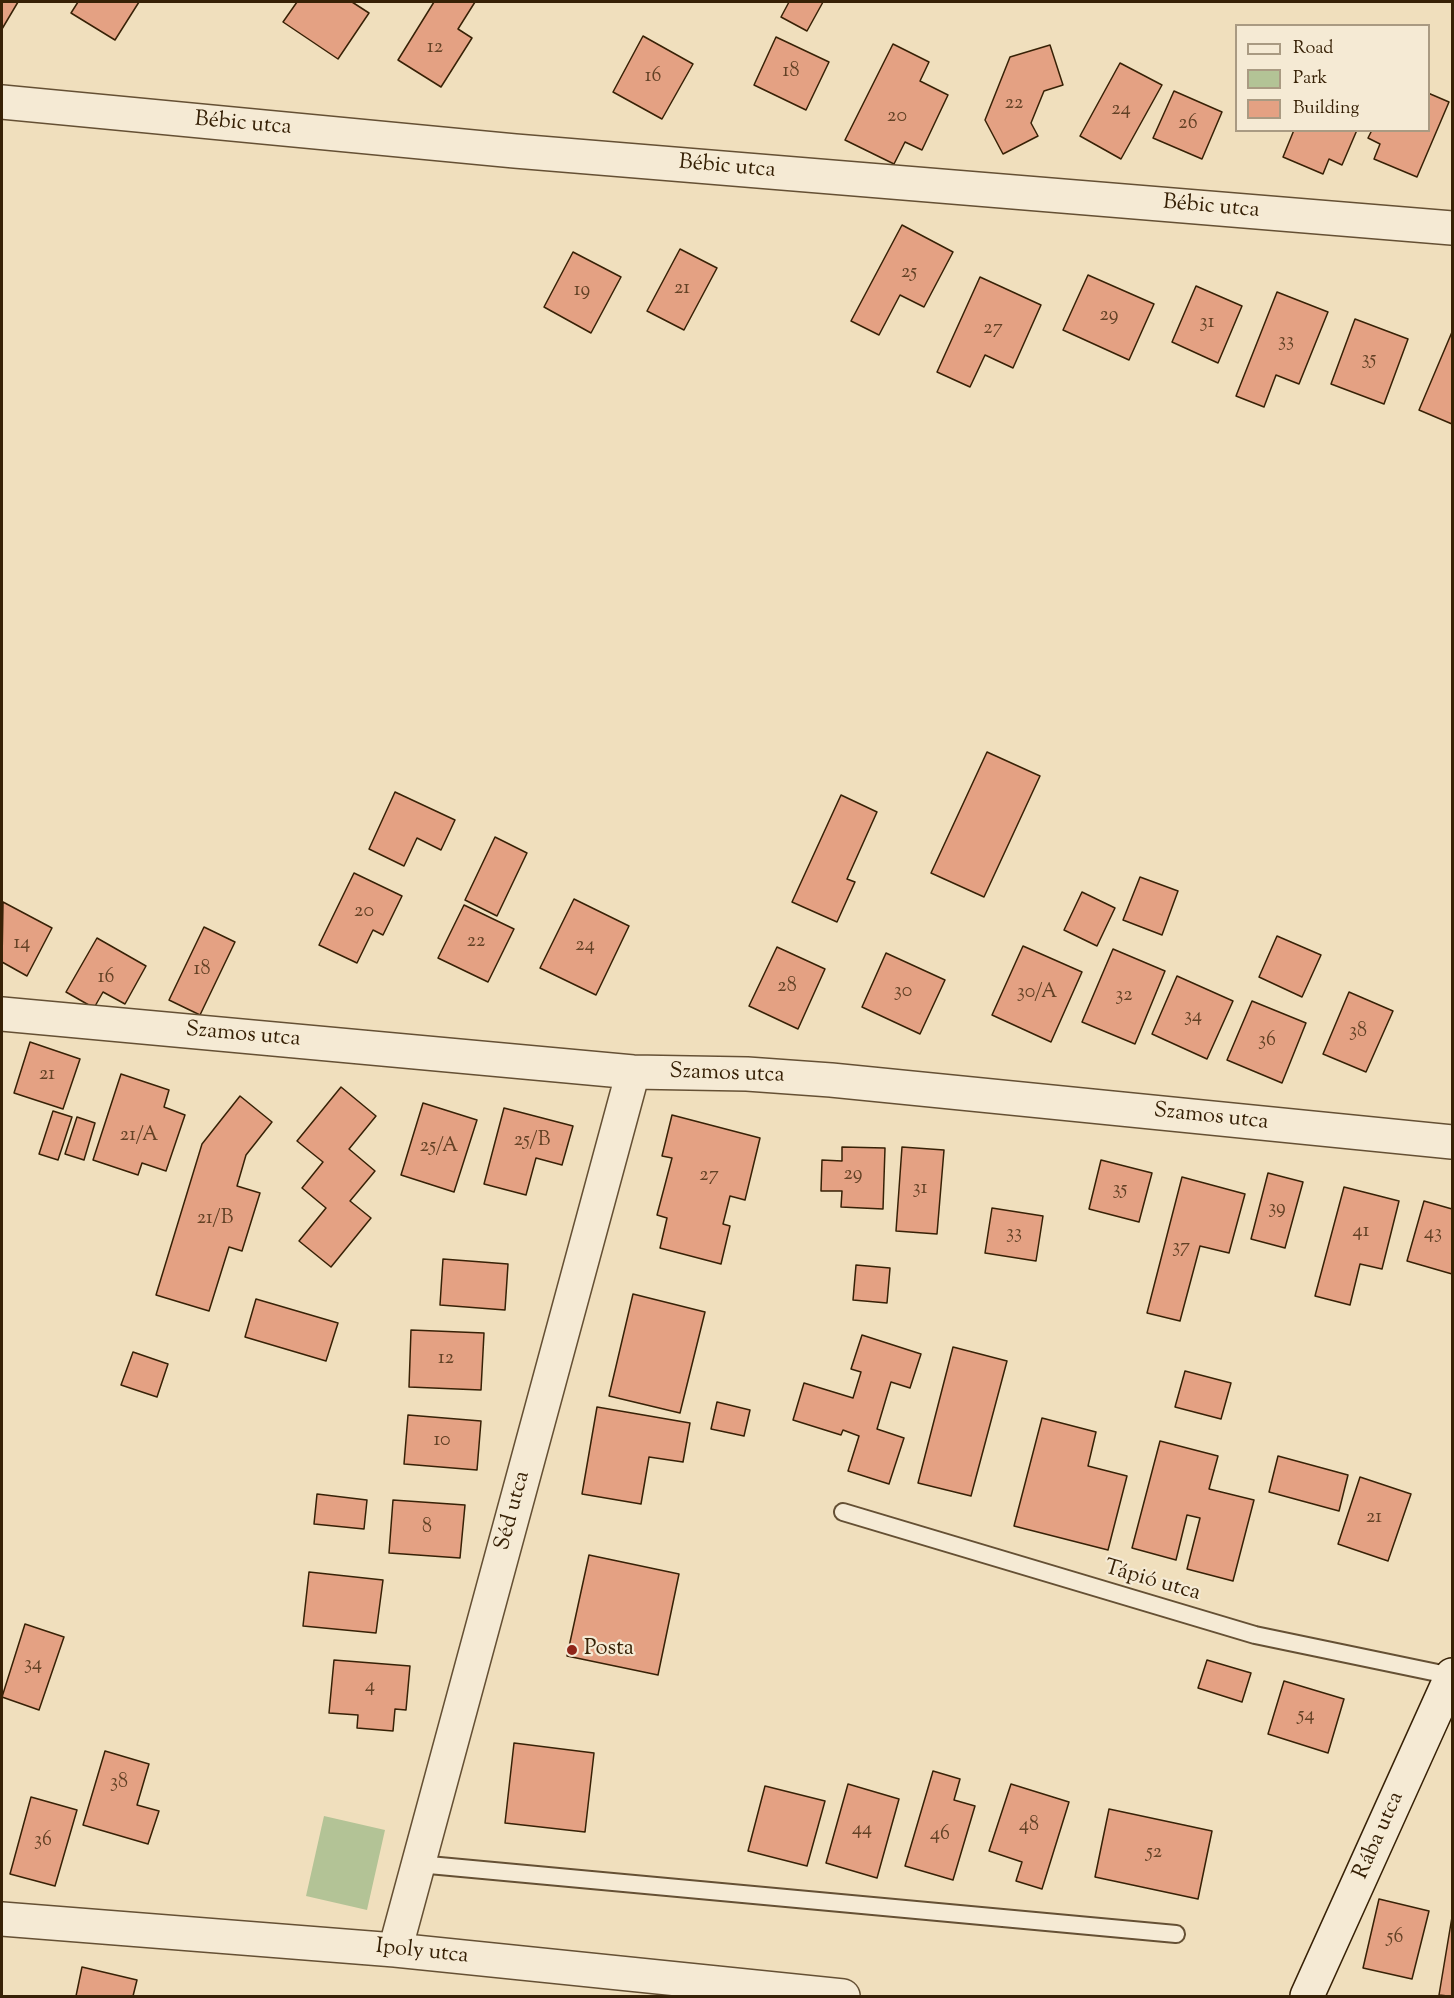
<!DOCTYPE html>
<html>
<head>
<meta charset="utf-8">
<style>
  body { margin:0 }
  #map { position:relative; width:1454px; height:1998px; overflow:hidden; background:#f0dfbd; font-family:"Sorts Mill Goudy",serif }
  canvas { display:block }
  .frame { position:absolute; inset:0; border:3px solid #372106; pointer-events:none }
  .legend { position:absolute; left:1235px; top:24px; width:195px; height:108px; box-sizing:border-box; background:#f5ead4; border:2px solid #a99a82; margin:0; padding:8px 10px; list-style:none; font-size:18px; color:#372106 }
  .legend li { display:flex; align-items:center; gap:12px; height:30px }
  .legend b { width:30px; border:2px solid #a99a82 }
</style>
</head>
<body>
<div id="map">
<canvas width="1454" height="1998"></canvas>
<div class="frame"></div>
<ul class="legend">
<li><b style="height:8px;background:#f5ead4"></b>Road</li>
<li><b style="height:16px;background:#b3c396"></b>Park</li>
<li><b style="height:16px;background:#e4a183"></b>Building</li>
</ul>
</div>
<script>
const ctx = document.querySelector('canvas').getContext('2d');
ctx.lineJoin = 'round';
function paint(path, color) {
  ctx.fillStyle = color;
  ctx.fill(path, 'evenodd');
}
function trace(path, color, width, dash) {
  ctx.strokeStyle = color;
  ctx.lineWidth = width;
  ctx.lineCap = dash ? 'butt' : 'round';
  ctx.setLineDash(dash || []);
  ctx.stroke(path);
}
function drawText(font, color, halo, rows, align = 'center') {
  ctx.font = font + ' "Sorts Mill Goudy",serif';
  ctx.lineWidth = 4.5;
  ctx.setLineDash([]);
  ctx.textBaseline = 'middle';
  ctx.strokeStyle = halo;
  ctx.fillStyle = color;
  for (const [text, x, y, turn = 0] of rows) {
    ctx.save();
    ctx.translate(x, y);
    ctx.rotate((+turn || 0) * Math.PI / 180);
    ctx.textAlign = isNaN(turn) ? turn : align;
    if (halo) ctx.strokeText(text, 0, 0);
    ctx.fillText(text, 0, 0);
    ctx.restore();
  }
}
const green = new Path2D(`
  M324,1816L385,1830L367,1910L306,1896Z`);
const building = new Path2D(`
  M2,2H18L2,29Z
  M78,2H139L115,40L71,13Z
  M297,2H352L369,13L338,59L283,22Z
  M434,2H475L458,29L472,38L441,87L398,60Z
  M789,2H823L807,31L781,17Z
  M643,36L693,64L662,119L613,92Z
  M776,37L829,62L806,110L754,85Z
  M893,44L929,62L920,81L948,95L922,150L905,142L894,164L845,140Z
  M1050,45L1063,85L1044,91L1031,123L1038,136L1003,154L985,120L1010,57Z
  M1120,63L1162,85L1121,159L1080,136Z
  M1174,91L1222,112L1202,159L1153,138Z
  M1428,93L1449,102L1417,177L1374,159L1380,144L1368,138L1372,130H1428Z
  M1294,130H1357L1342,165L1329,159L1323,174L1283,157Z
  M902,225L953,252L924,307L900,295L879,335L851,321Z
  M680,249L717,268L684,330L647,311Z
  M573,252L621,277L591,333L544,307Z
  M1088,275L1154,304L1129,360L1063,330Z
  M980,277L1041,305L1013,368L985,355L970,387L937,372Z
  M1196,286L1242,306L1218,363L1172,342Z
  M1277,292L1328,312L1299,384L1276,375L1264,407L1236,396Z
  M1355,319L1408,339L1384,404L1331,384Z
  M1452,332V424L1419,410Z
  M987,752L1040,776L984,897L931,873Z
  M395,792L455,820L441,850L417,838L404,866L369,849Z
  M841,795L877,812L847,879L855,882L837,922L792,902Z
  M495,837L527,853L497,916L465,900Z
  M354,873L402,896L383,935L373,930L357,963L319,945Z
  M1140,877L1178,891L1162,935L1123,920Z
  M1082,892L1115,908L1097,946L1064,930Z
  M574,899L629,926L596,995L540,968Z
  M3,902L52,928L27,976L2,962Z
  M464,905L514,929L488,982L438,958Z
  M204,927L235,942L200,1015L169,1000Z
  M1277,936L1321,955L1302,997L1259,977Z
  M97,938L146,966L125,1004L103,992L94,1008L66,992Z
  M1023,946L1082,972L1051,1042L992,1015Z
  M777,947L825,969L798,1029L749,1006Z
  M1113,949L1165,971L1135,1044L1082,1022Z
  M886,953L945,980L920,1034L862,1007Z
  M1177,976L1233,1001L1207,1059L1152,1034Z
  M1349,992L1393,1011L1366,1072L1323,1054Z
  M1252,1001L1306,1023L1282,1083L1227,1060Z
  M30,1042L80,1059L63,1109L14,1093Z
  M121,1074L169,1090L164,1107L185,1115L166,1171L142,1163L138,1175L93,1160Z
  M341,1087L376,1116L349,1149L375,1171L350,1201L371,1218L331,1267L299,1241L326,1208L302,1188L323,1162L297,1141Z
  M240,1096L272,1122L246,1155L237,1186L260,1193L242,1251L229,1247L209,1311L156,1295L202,1144Z
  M423,1103L477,1120L454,1192L401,1175Z
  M504,1108L573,1126L562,1165L536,1158L526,1195L484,1184Z
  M53,1111L72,1117L58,1160L39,1154Z
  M672,1115L760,1138L745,1200L730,1196L723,1224L730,1226L721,1264L660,1248L667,1218L657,1215L672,1158L662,1156Z
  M77,1117L95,1123L84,1160L65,1154Z
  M842,1147L885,1148L883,1209L841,1207L842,1191H821L822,1160L842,1161Z
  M902,1147L944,1150L937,1234L896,1231Z
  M1101,1160L1152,1173L1139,1222L1089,1209Z
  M1268,1173L1303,1182L1285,1248L1251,1239Z
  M1182,1177L1245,1194L1229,1253L1200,1246L1180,1321L1147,1313Z
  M1344,1187L1399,1201L1382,1269L1360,1264L1350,1305L1315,1296Z
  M1424,1201L1452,1209V1274L1407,1261Z
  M992,1208L1043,1216L1036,1261L985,1253Z
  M443,1259L508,1264L505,1310L440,1305Z
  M856,1265L890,1268L887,1303L853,1300Z
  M633,1294L705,1312L680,1413L609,1396Z
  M256,1299L338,1323L326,1361L245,1337Z
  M411,1330L484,1333L481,1390L409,1387Z
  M862,1335L921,1354L910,1388L891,1382L877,1429L904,1438L889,1484L848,1471L859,1436L843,1430L841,1435L793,1420L804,1383L853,1398L861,1372L851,1369Z
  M953,1347L1007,1361L971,1496L918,1483Z
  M133,1352L168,1364L157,1397L121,1385Z
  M1185,1371L1231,1383L1221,1419L1175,1407Z
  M717,1402L750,1410L744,1436L711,1429Z
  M597,1407L690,1423L683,1462L649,1457L641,1504L582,1494Z
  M408,1415L481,1421L477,1470L404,1464Z
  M1042,1418L1096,1432L1088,1466L1127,1476L1108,1550L1014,1526Z
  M1160,1441L1218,1456L1209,1489L1254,1500L1233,1581L1187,1569L1200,1518L1187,1515L1176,1560L1132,1548Z
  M1278,1456L1348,1475L1339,1511L1269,1492Z
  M1360,1477L1411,1494L1388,1561L1338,1544Z
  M317,1494L367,1500L364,1529L314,1524Z
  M393,1500L465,1505L460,1558L389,1553Z
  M589,1555L679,1574L658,1675L567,1656Z
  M309,1572L383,1580L376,1633L303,1626Z
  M25,1624L64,1637L39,1710L2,1697Z
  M334,1660L410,1666L406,1710L395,1709L393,1731L357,1728L358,1715L329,1713Z
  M1207,1660L1251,1673L1242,1702L1198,1688Z
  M1284,1681L1344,1699L1328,1753L1268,1734Z
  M514,1743L594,1753L585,1832L505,1823Z
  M105,1751L149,1764L137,1805L159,1811L148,1844L83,1825Z
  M933,1771L960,1779L954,1800L975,1806L953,1880L905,1866Z
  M848,1784L899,1799L877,1878L826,1863Z
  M1011,1784L1069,1802L1042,1889L1016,1881L1022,1862L989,1851Z
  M765,1786L825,1801L807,1866L748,1851Z
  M31,1797L77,1810L55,1886L10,1874Z
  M1109,1809L1212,1831L1198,1899L1095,1877Z
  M1379,1899L1429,1911L1412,1979L1363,1968Z
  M1452,1917V1996H1448L1439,1995Z
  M82,1967L137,1980L133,1996H76Z`);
const lane = new Path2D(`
  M843,1512L1255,1635L1452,1676
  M418,1864L1176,1934`);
const street = new Path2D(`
  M2,102L515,151L1452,228
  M2,1014L633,1072L747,1074L831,1080L1452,1142
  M2,1919L395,1950L843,1996
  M395,1950L633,1072`);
const secondary = new Path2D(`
  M1307,1996L1452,1675`);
const markers = [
  [572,1650,6,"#8f2418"]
];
const numberNames = [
  ["12",435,49],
  ["18",791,73],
  ["16",653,78],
  ["22",1014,105],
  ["24",1121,111],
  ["20",897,118],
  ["26",1188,125],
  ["25",909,274],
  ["21",682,290],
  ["19",582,292],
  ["29",1109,317],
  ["31",1207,324],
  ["27",993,330],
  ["33",1286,343],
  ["35",1369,361],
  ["20",364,913],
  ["22",476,943],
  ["14",22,945],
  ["24",585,947],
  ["18",202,971],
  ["16",106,979],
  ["28",787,988],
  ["30",903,993],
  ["30/A",1037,994],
  ["32",1124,997],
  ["34",1193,1018],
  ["38",1358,1033],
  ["36",1267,1042],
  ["21",47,1076],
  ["21/A",139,1137],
  ["25/B",532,1142],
  ["25/A",439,1148],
  ["29",853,1176],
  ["27",709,1177],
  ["31",920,1190],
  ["35",1120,1191],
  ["39",1277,1210],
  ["21/B",215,1220],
  ["41",1361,1233],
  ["33",1014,1235],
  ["43",1433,1235],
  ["37",1181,1249],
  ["12",446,1360],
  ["10",442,1442],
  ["21",1374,1519],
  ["8",427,1529],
  ["34",33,1666],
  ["4",370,1688],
  ["54",1306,1717],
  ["38",119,1784],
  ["48",1029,1827],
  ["44",862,1831],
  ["46",940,1836],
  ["36",43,1842],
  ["52",1154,1854],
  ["56",1395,1939]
];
const streetNames = [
  ["Bébic utca",243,125,5],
  ["Bébic utca",727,168,5],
  ["Bébic utca",1211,208,5],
  ["Szamos utca",243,1036,5],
  ["Szamos utca",727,1075,2],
  ["Szamos utca",1211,1118,6],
  ["Séd utca",514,1511,-75],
  ["Tápió utca",1152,1582,16],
  ["Rába utca",1380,1836,-66],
  ["Ipoly utca",422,1953,6]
];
const poiNames = [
  ["Posta",584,1650]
];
paint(green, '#b3c396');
paint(building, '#e4a183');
trace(building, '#372106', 1.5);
trace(lane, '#655034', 20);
trace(street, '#655034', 36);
trace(secondary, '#372106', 36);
trace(lane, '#f5ead4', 16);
trace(street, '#f5ead4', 33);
trace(secondary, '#f5ead4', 33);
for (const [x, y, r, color] of markers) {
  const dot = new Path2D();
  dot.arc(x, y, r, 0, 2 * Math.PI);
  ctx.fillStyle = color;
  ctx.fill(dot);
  trace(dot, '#f5ead4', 2);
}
drawText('20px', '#624125', null, numberNames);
drawText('22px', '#372106', '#f5ead4', streetNames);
drawText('22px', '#372106', '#f5ead4', poiNames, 'left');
</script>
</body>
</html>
